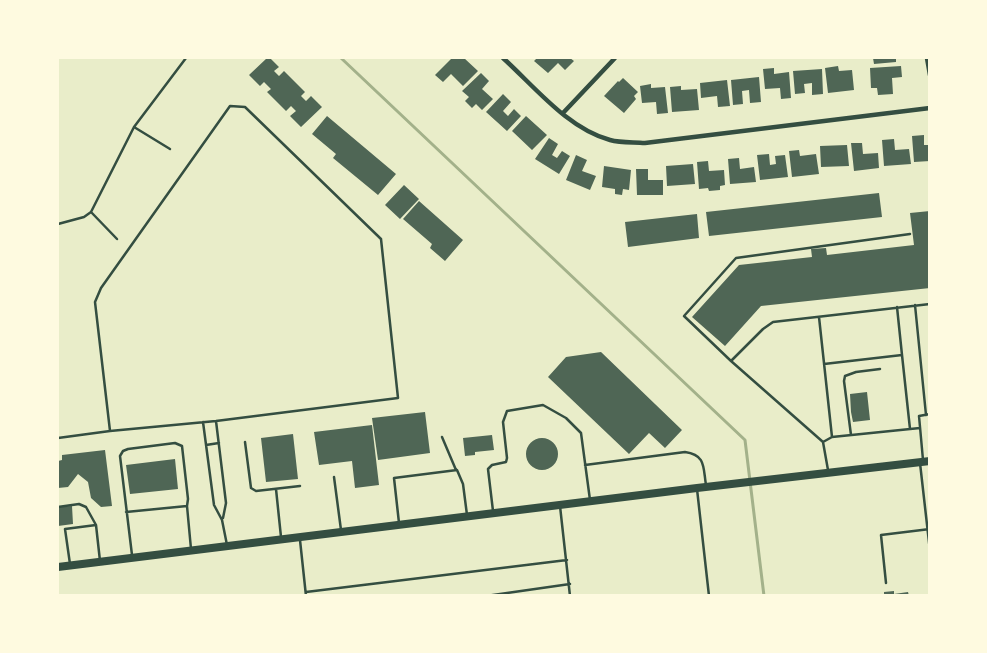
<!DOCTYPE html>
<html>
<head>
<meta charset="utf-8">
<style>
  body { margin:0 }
  #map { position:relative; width:987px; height:653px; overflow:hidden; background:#e9edc9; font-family:"Golos Text",sans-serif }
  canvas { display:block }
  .frame { position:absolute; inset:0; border:59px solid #fefae0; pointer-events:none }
</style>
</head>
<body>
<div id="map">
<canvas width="987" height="653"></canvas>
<div class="frame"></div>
</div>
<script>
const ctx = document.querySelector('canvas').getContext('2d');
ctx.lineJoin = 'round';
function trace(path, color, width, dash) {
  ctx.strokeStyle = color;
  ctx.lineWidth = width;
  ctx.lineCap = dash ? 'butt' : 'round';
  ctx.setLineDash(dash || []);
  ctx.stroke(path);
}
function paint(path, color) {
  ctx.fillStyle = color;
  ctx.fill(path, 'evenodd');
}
const stream = new Path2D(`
  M341,58L745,440L764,596`);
const building = new Path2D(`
  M267,58H270L279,67L274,71L279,76L284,71L305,92L301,96L306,101L311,96L322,107L301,127L290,116L296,111L291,106L286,111L267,92L271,89L264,82L260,86L249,75Z
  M452,58H464L478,71L463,86L451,74L443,82L435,75Z
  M537,58H570L574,61L565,70L558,63L548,73L534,61Z
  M873,58H896V62L874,64Z
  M838,66L839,71L852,70L854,90L828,93L825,68Z
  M901,66L902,77L892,78L893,94L878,95L877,88H871L870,68Z
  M774,68V74L789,72L791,98L781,99L780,88L765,89L763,69Z
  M822,69L823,94L812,95V83L804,84L805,93L795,94L793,71Z
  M481,73L489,81L482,89L493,99L482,110L476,104L472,108L465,101L469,97L462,91Z
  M759,77L761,102L750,103L749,90L742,91L743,104L733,105L731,80Z
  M623,78L638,92L634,96L636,99L624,113L604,96L618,81L619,82Z
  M727,80L730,106L718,107L717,96L701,98L700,83Z
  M651,84V88L665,87L668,113L657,114L656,102L642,103L640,86Z
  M681,86V90L697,89L699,110L672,112L670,87Z
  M503,94L511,102L503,111L508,116L514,109L521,116L507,131L486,112Z
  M327,116L396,174L378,195L333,158L336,154L312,134Z
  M526,116L547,135L532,150L512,131Z
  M924,135V145H930V161L914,162L912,136Z
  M549,138L558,144L552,155L557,158L562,151L570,156L559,174L535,159Z
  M894,139L895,150L909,149L911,164L884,166L882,140Z
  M851,143H862L863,154L878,153L879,168L854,171Z
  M847,145L849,166L821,167L820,146Z
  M799,150L800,156L816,154L819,174L792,177L789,151Z
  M769,154L770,165L776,164L775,156L785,155L788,177L760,180L757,155Z
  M576,155L587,160L582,171L596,176L590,190L566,180Z
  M739,158L740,169L754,167L756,182L730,184L728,159Z
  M708,161L709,171L724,170L725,185L720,186V190L709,191L708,188L699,189L697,162Z
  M693,164L695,184L667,186L666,166Z
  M604,166L631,170L629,190L623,189L622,195L615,194V189L602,187Z
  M636,169H648V180H663V195H637Z
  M404,185L419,199L400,219L385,205Z
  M879,193L882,217L709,236L706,212Z
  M419,201L463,240L445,261L430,248L432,244L403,219Z
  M930,211V288L761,306L725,346L692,317L739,265L812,257L811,249L826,248L827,255L914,245L910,213Z
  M697,214L699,238L628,247L625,222Z
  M601,352L682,430L665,448L649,433L629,454L548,377L566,357Z
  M867,392L870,420L853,422L851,412L850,394Z
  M425,412L430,453L378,460L372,418Z
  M372,425L379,485L355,488L352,461L319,465L314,432Z
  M293,434L298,479L266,482L261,438Z
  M492,435L494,450L475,452V455L465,456L463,438Z
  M526 454a16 16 0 1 1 32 0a16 16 0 1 1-32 0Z
  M105,450L112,506L101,507L91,498L88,482L78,474L68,487L58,488V461L62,460V455Z
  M175,459L178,489L130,494L126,465Z
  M72,506L73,524L58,526V507Z
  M894,591V594L908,592L909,596H884V592Z`);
const service = new Path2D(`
  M134,127L170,149
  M91,212L117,239
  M58,224L84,217L91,212L134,127L186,58
  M915,305L926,415
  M897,307L902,355
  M819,317L832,437
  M731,361L763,329L773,322L930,304
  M824,364L902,355L910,429
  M216,421L226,503L223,518
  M203,422L214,505L222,520L227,545
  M851,435L844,381L845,376L856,372L880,369
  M442,437L456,470
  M58,438L110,431L216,421L398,398L381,239L245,107L230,106L101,288L95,302L110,431
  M245,442L251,488L256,491L300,486
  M823,442L832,437L920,428
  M206,445L219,443
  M923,460L919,416L930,414
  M920,463L930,551
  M585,465L685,452C706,455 703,467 706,485
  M828,470L823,442L731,361L684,316L736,258L910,234
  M334,477L341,530
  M276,489L281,537
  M697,489L709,596
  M560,506L570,596
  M58,507L79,504L86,507L96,525L100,561
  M493,511L488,469L492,465L506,462L507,458L503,422L507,411L543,405L566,418L581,433L590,500
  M126,512L187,506
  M399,523L394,478L457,470L463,484L467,515
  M300,540L306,596
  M132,555L120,456L123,451L128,449L175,443L182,446L188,499L187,506L191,549
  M70,564L65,529L96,525
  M886,583L881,535L930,529
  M306,592L567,560
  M486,596L570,584`);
const minor = new Path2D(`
  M503,58C534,86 568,129 610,140C621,143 633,142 645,143L930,108
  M927,58L930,75
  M563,113L615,58`);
const primary = new Path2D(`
  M58,567L697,488L930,461`);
trace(stream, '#a3b18a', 3);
paint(building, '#4f6655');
trace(service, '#344e41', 2.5);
trace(minor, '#344e41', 4.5);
trace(primary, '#344e41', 8);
</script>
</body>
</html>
